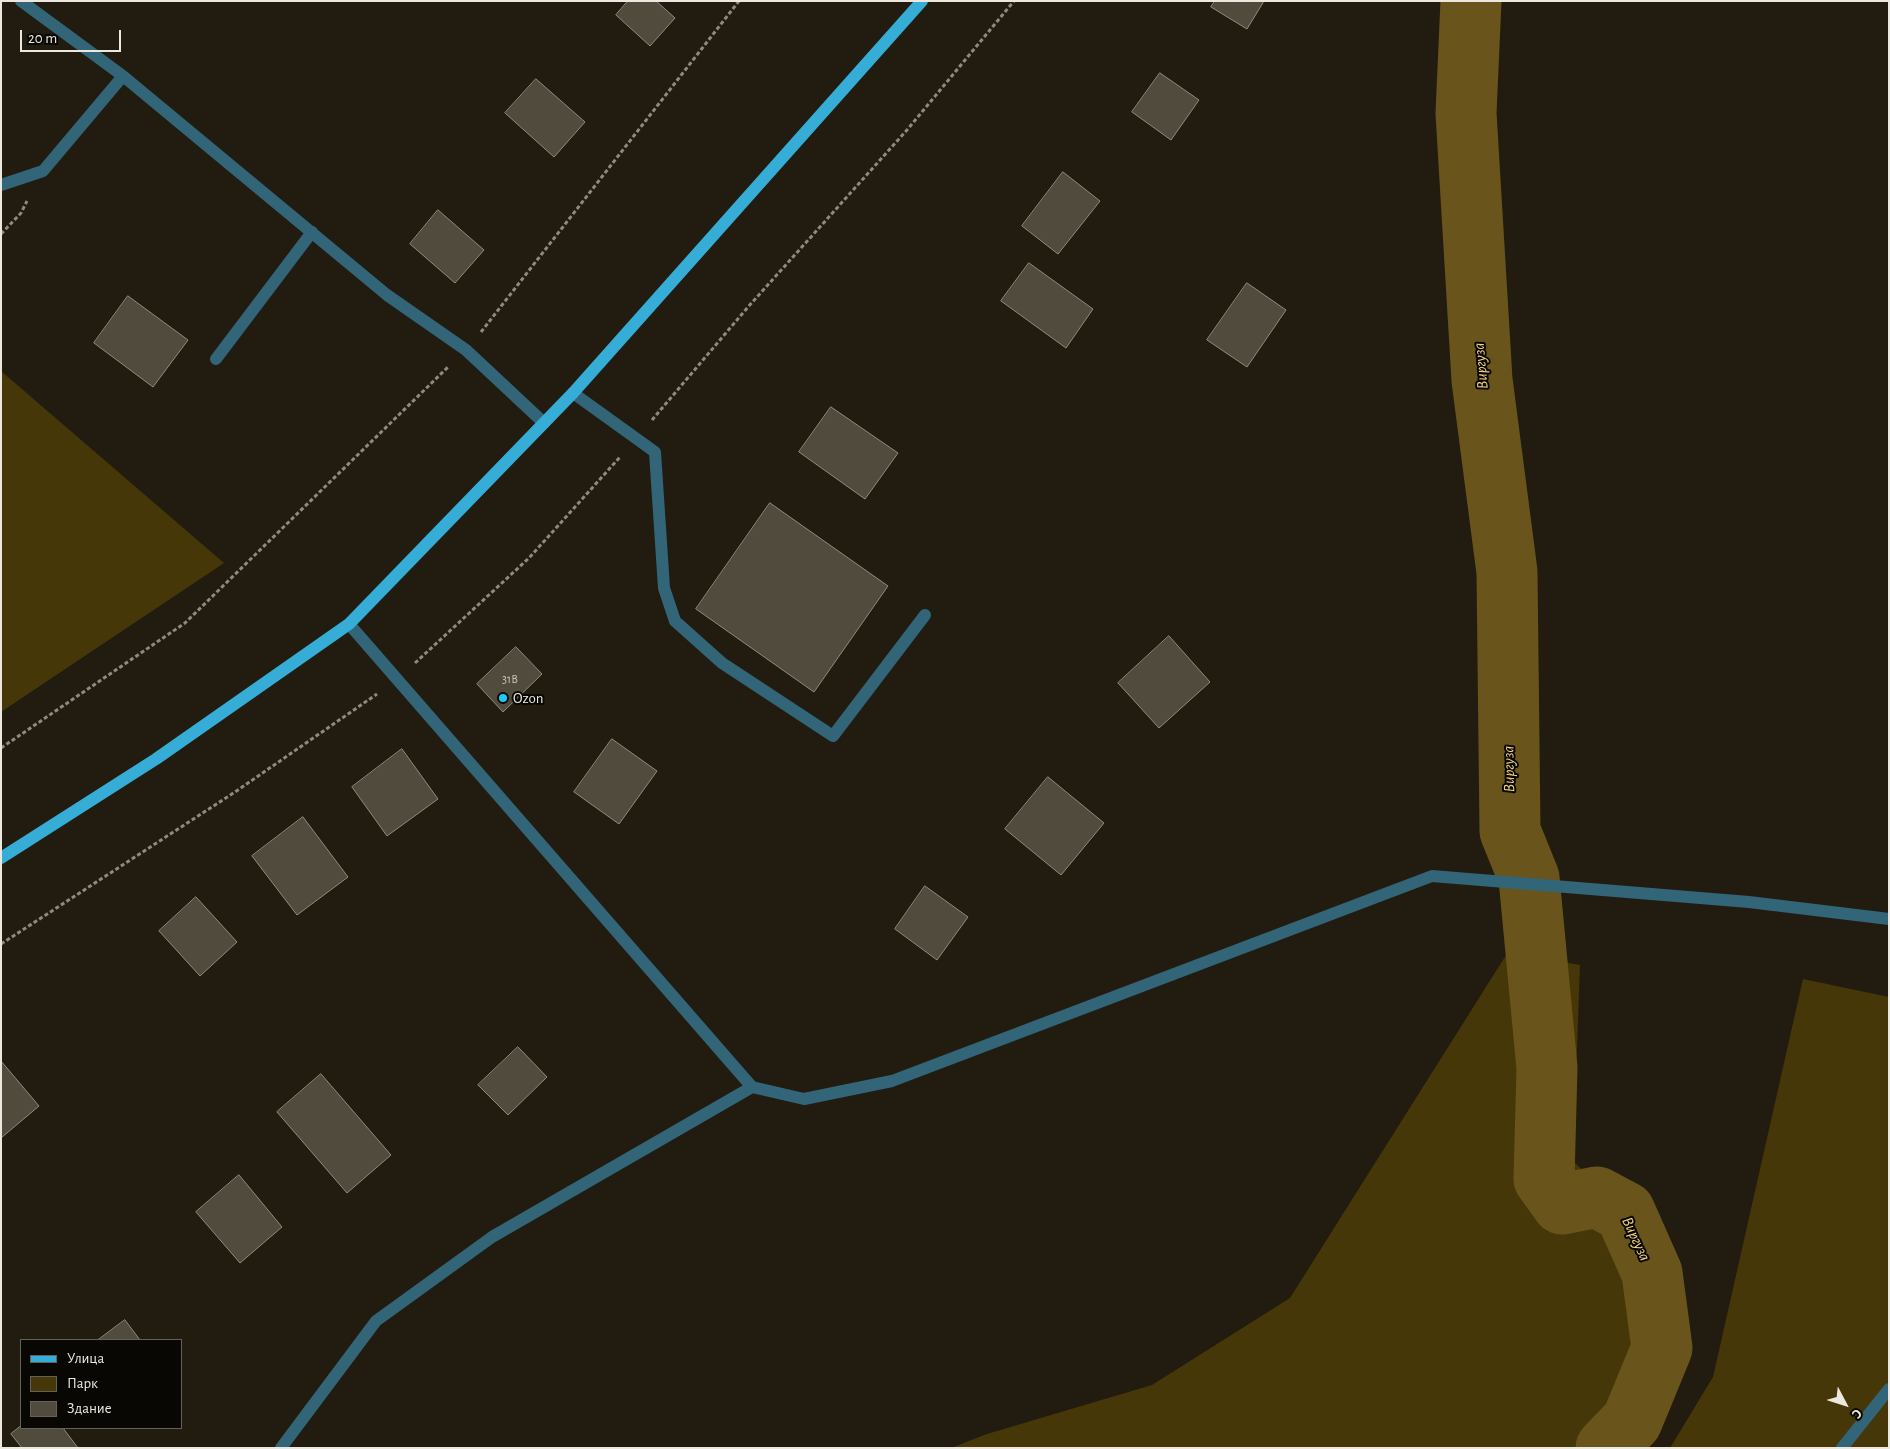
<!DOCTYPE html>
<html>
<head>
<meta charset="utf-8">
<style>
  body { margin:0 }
  #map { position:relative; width:1890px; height:1449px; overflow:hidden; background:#211c0f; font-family:"Alegreya Sans",sans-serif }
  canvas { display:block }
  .frame { position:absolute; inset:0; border:2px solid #ece8df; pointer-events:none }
  .legend { position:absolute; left:20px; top:1339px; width:162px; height:90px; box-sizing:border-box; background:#090703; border:1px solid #64615b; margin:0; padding:6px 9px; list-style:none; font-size:15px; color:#ece8df }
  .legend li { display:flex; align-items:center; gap:10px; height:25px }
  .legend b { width:25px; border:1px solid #64615b }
  .north { position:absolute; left:1820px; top:1379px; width:50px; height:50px; -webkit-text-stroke:4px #090703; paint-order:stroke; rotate:130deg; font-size:14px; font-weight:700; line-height:20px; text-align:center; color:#ece8df }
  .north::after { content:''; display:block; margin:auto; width:18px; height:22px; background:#ece8df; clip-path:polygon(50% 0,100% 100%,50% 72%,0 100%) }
  .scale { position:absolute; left:20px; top:30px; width:101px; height:22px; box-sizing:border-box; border:2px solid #ece8df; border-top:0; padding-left:6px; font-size:15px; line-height:18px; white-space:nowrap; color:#ece8df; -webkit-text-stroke:4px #090703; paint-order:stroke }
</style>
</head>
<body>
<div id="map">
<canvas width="1890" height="1449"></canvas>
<div class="frame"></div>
<ul class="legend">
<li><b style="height:6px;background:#35add6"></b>Улица</li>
<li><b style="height:14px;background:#463708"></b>Парк</li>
<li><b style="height:14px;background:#504b3c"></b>Здание</li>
</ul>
<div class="north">С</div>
<div class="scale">20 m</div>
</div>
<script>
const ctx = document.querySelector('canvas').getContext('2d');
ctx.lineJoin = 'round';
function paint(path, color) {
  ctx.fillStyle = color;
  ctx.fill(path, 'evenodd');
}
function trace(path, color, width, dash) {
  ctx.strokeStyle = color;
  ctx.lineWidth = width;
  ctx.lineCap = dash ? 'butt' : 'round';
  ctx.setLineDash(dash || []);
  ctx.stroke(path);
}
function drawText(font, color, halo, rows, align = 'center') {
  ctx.font = font + ' "Alegreya Sans",sans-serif';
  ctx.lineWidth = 4;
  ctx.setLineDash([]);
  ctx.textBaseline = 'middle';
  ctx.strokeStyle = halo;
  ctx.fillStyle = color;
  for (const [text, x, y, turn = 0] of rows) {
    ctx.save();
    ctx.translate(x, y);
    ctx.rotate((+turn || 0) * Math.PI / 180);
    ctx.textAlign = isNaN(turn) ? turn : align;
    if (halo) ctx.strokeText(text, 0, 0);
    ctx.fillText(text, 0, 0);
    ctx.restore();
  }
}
const green = new Path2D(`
  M1,371L224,563L1,712Z
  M1508,952L1580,965L1573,1161L1625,1212L1652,1273L1662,1348L1632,1421L1606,1448H951L987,1434L1152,1385L1290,1298Z
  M1803,979L1889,997V1448H1670L1713,1377Z`);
const river = new Path2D(`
  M1471,1L1466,113L1482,380L1507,572L1510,831L1529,878L1547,1068L1544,1179L1562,1204L1597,1197L1625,1212L1652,1273L1662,1348L1632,1421L1606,1448`);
const building = new Path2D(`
  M628,1H656L675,18L650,46L616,15Z
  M1215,1H1264L1247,29L1211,7Z
  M1160,73L1199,100L1171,140L1132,112Z
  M536,79L585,122L554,157L505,113Z
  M1063,172L1100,201L1058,254L1022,226Z
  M438,210L484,250L455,283L410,244Z
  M1029,263L1093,309L1066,348L1001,301Z
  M1247,283L1286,310L1247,367L1207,340Z
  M128,296L188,340L153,387L94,343Z
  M831,407L898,453L865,499L799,452Z
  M770,503L888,586L814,692L696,609Z
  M1169,636L1210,682L1159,728L1118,683Z
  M516,647L542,674L503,712L477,684Z
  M612,739L657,771L619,824L574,792Z
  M402,749L438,799L387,836L352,787Z
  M1048,777L1104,823L1061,875L1005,829Z
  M303,817L348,877L297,915L252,856Z
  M925,886L968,917L937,960L895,929Z
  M196,897L237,942L200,976L159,931Z
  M518,1047L547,1077L508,1115L478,1085Z
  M1,1061L39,1106L1,1138Z
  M321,1074L391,1155L347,1193L277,1112Z
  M239,1175L282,1227L240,1263L196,1212Z
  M125,1320L140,1340H98Z
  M21,1426V1428H63L78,1448H22L11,1434Z`);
const path = new Path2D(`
  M1,234L21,213L27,201
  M481,332L739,1
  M652,420L748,307L907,130L1014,1
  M415,663L529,558L620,457
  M1,748L185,623L448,367
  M1,944L235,792L377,694`);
const minor = new Path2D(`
  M21,1L123,76L387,295L466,350L544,423
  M1,185L43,171L123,76
  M216,359L312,232
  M573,393L655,452L664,588L675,621L722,663L833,736L925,615
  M349,624L752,1087L804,1099L892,1081L1432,876L1749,902L1889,919
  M281,1448L376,1321L492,1237L752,1087
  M1842,1448L1889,1389`);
const major = new Path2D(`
  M1,858L156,759L349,624L573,393L922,1`);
const markers = [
  [503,698,5,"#1dc9fc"]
];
const numberNames = [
  ["31В",510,679]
];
const poiNames = [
  ["Ozon",513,698]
];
const waterNames = [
  ["Виргуза",1481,366,-95],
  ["Виргуза",1509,769,-91],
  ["Виргуза",1636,1239,65]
];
paint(green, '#463708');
trace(river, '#69551b', 61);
paint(building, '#504b3c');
trace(building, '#918b7a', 1);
trace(path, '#8e8a7f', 3, [4, 2.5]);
trace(minor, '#326578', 12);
trace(major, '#35add6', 12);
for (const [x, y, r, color] of markers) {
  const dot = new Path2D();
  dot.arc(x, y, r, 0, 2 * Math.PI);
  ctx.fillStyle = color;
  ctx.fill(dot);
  trace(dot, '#090703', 2);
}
drawText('12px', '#c5c1b6', null, numberNames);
drawText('15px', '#ece8df', '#090703', poiNames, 'left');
drawText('italic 16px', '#f2d37f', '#090703', waterNames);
</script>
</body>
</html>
